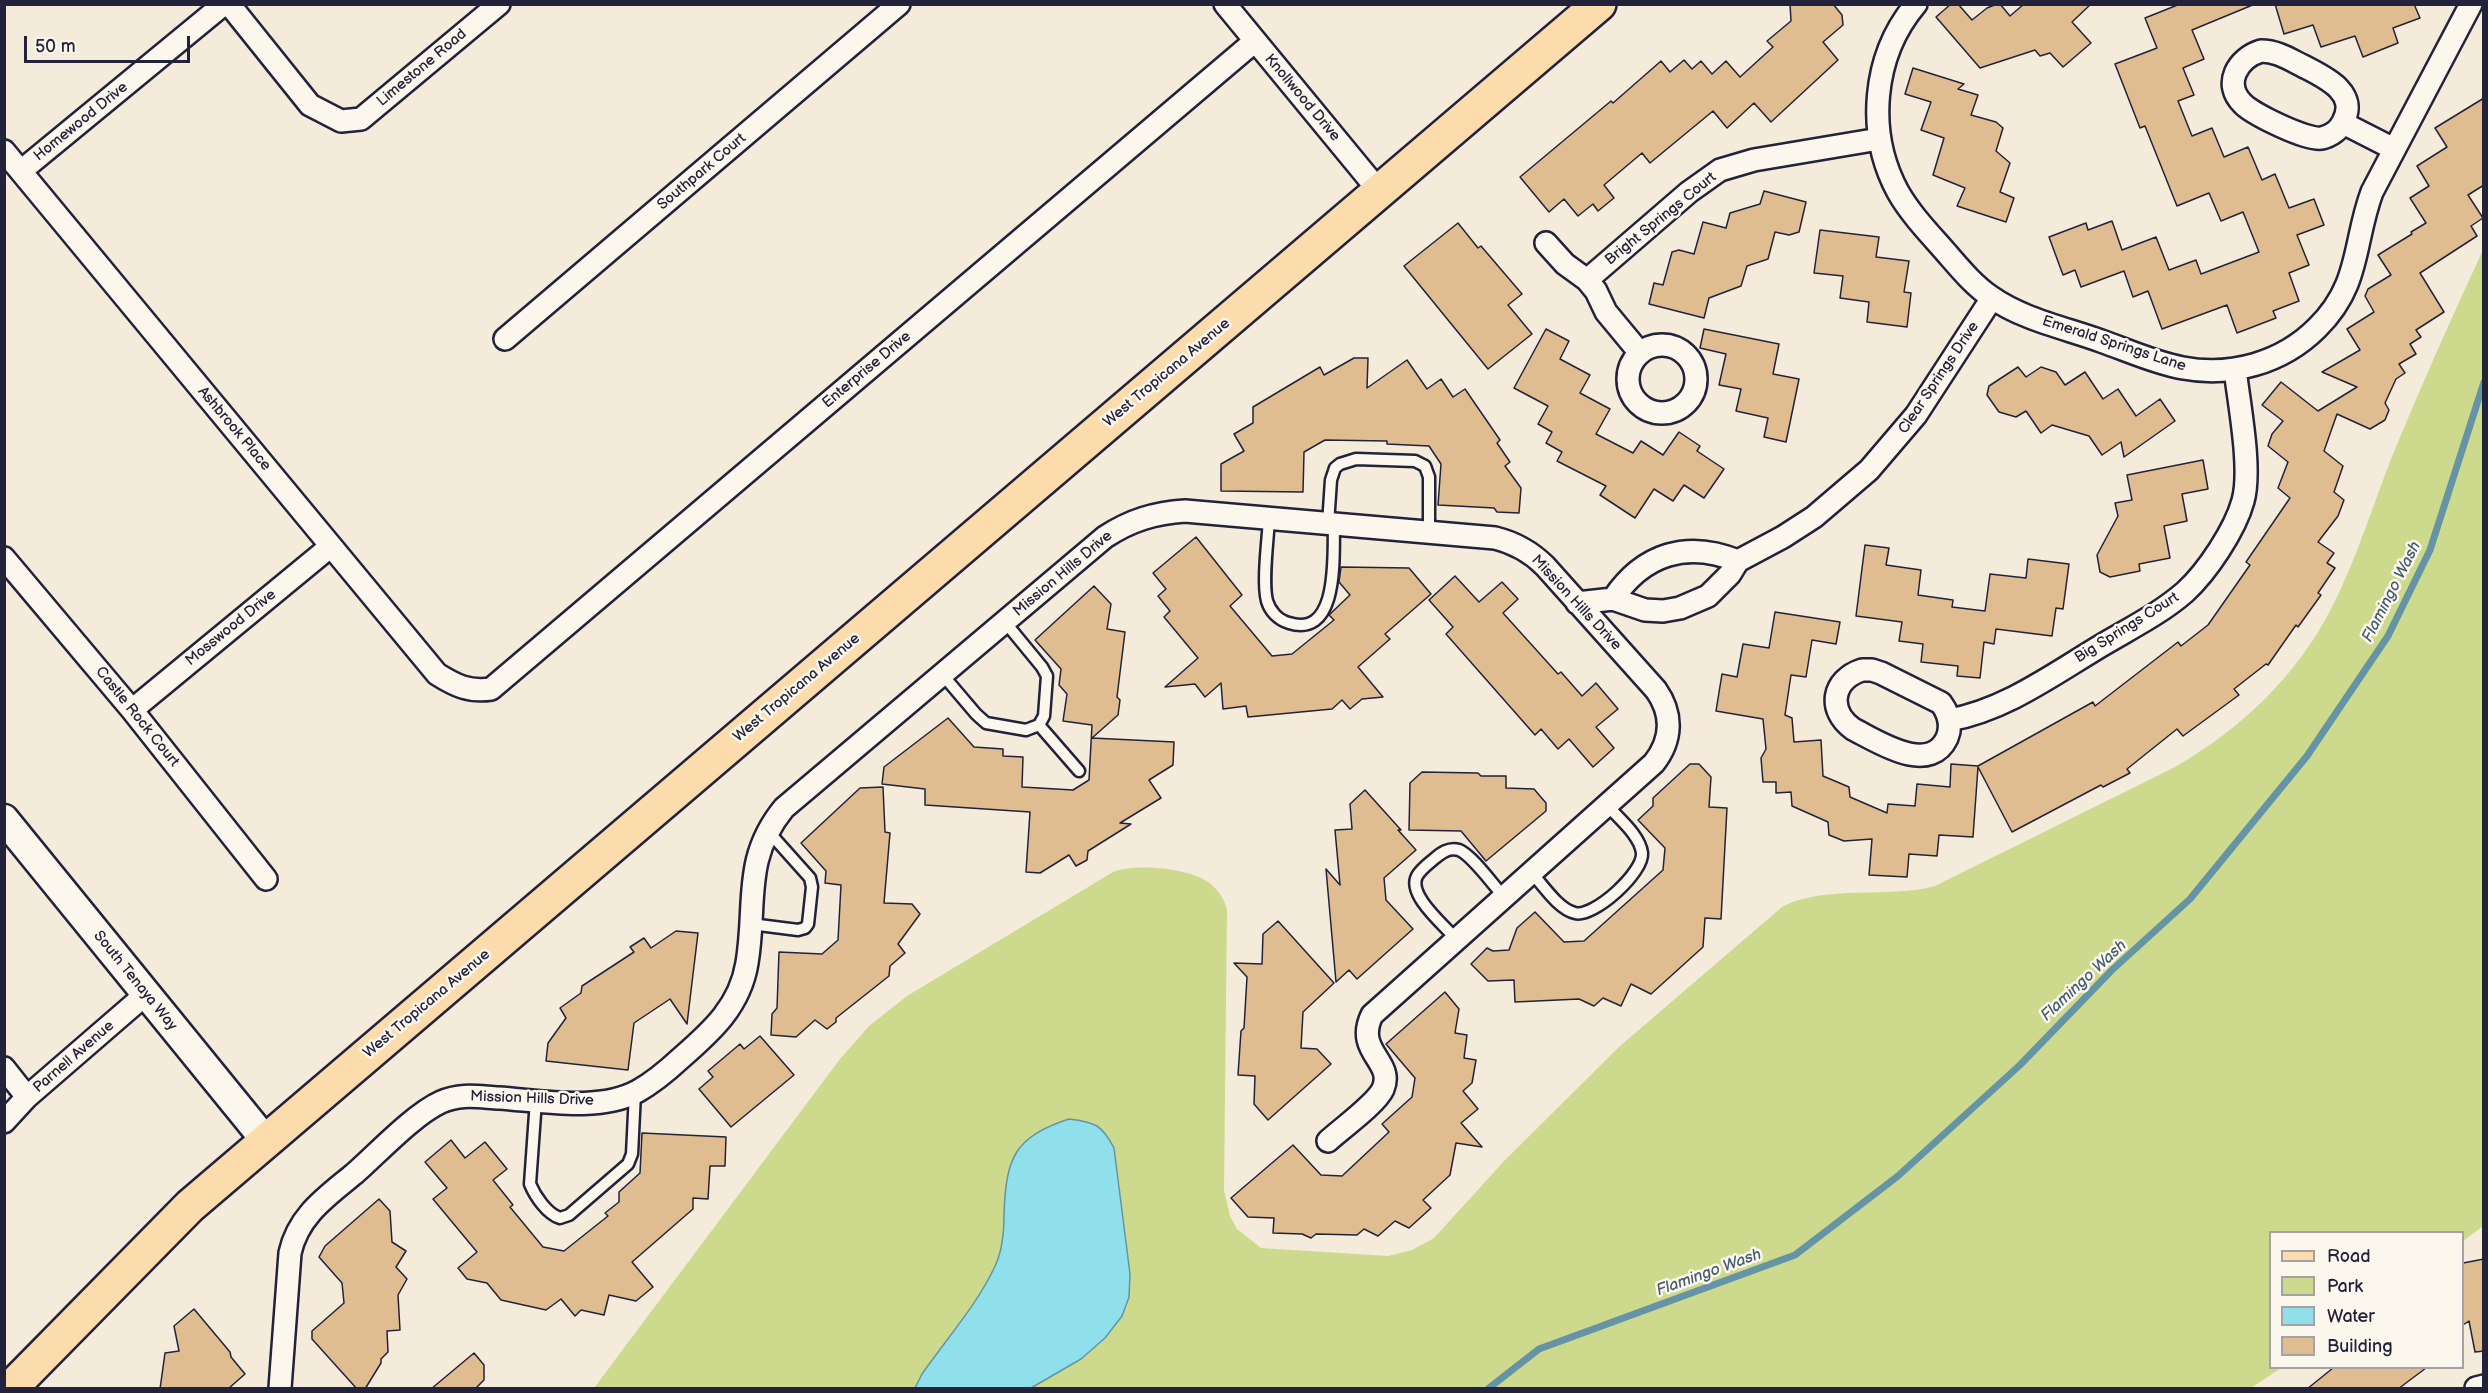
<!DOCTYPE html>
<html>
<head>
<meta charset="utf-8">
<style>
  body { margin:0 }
  #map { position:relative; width:2488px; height:1393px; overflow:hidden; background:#f5ebda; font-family:"Balsamiq Sans",sans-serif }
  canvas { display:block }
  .frame { position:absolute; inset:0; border:6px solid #22223b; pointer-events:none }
  .legend { position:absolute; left:2269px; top:1231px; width:195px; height:138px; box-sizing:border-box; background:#fbf7ec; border:2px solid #a4a2a5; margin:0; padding:8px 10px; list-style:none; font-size:18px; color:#22223b }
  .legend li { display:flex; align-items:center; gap:12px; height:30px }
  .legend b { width:30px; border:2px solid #a4a2a5 }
  .scale { position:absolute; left:24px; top:36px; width:166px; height:27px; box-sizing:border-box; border:3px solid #22223b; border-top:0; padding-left:8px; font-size:18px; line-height:21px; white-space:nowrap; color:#22223b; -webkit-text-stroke:4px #fbf7ec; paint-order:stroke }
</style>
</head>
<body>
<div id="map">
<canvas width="2488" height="1393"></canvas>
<div class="frame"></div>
<ul class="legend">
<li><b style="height:8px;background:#fcdcac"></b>Road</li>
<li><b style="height:16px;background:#cdda8d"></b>Park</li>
<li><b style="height:16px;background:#90e0ec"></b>Water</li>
<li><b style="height:16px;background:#dfbd91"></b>Building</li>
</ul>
<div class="scale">50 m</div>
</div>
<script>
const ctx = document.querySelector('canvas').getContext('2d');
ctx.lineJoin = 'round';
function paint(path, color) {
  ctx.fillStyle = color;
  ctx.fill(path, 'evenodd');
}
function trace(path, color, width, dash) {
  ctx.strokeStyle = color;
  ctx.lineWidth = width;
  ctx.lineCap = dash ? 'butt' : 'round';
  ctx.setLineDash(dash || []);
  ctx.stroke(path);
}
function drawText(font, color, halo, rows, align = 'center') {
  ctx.font = font + ' "Balsamiq Sans",sans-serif';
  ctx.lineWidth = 5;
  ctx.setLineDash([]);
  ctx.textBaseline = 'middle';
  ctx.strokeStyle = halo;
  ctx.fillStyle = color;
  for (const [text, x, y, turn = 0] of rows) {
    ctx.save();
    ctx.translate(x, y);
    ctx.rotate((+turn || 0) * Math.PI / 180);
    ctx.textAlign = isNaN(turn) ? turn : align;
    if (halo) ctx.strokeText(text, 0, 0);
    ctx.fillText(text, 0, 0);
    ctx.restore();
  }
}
const green = new Path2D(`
  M2483,250V1226L2463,1241L2462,1232H2270V1368H2281L2251,1388H594L840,1059L869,1026L907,996L1113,872C1137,863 1193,868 1212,885C1220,892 1224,900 1227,909L1224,1190L1230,1216L1237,1229L1261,1248L1388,1256L1412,1250L1434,1238L1505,1160L1620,1046L1782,907C1825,884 1888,899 1935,886L2175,767C2241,729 2297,676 2332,607C2356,560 2372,508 2391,459C2420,388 2451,319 2483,250Z`);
const water = new Path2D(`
  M1069,1119C1095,1122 1102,1125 1114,1148L1130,1274L1129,1297L1122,1316L1105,1338L1081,1359L1031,1388H915L922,1374C947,1338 978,1304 996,1264C1003,1248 1004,1231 1004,1214C1006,1158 1014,1137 1069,1119Z`);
const stream = new Path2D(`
  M1489,1388L1539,1349L1795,1255L1898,1176L2020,1065L2112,970L2190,899L2307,756L2388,636L2430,550L2484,382`);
const building = new Path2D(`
  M1790,4H1833L1842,15L1843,25L1823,42L1838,60L1771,122L1754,103L1727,128L1713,111L1650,163L1642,153L1604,185L1614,198L1598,211L1593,204L1578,216L1564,199L1549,212L1520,177L1611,101L1613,103L1661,61L1670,72L1684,60L1692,69L1701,61L1712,74L1726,61L1740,77L1773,47L1767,41L1791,21Z
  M1951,4H1958L1972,20L1987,8L1997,4H2000L2010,16L2024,4H2091L2072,22L2091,43L2063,67L2050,53L2040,56L2035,50L1980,68L1936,17Z
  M2180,4H2255L2192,30L2204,59L2183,68L2194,95L2178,101L2192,136L2212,128L2224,157L2248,147L2262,180L2275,174L2289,208L2314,199L2324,225L2297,235L2309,265L2289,273L2299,301L2273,311L2276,318L2237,333L2227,305L2162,329L2148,291L2133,297L2124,271L2081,287L2075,270L2063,275L2049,237L2086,223L2088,230L2112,221L2122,250L2156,237L2169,270L2196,260L2201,274L2259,252L2243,212L2221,221L2209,193L2177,206L2145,126L2140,128L2115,64L2157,48L2145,18Z
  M2275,4H2414L2420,18L2393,28L2398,43L2363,57L2355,36L2321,47L2313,25L2284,34Z
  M1913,68L1964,84L1958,89L1978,95L1971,115L1996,122L2003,128L1996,151L2010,163L2000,192L2014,198L2006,222L1957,206L1965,188L1933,175L1944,138L1921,130L1931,102L1905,94Z
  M2484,98V185L2468,195L2483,218L2471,226L2477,236L2420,273L2444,312L2416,330L2421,337L2410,344L2416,354L2399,364L2405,373L2396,379L2385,403L2389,410L2385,420L2370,429L2337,414L2324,451L2343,466L2334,492L2344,500L2338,516L2318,542L2334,553L2327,563L2335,568L2318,593L2321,595L2298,627L2296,625L2268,665L2266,664L2234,689L2239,695L2183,736L2177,729L2127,769L2130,773L2103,787L2101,785L2012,832L1978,767L1973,837L1939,835L1937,856L1909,854L1907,877L1869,875L1872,839L1844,841L1829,835L1828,822L1792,806L1791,792L1776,793V782H1763L1761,758L1766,749L1763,719L1716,711L1722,674L1737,677L1743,644L1769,648L1775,612L1840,622L1836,644L1812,640L1806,677L1791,675L1785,715L1792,718L1794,742L1821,740L1823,776L1849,787L1850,797L1887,813L1888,804L1915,806L1917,784L1950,787L1951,764L1978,766L2093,702L2095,706L2178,642L2181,646L2208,625L2250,565L2246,562L2290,498L2278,488L2288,462L2268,446L2272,434L2283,421L2262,405L2281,382L2318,411L2357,387L2322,372L2360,350L2347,329L2374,312L2365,296L2368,289L2391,275L2378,255L2412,234L2411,232L2426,223L2410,198L2429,186L2417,166L2447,147L2435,128Z
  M1764,191L1806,202L1799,232L1789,235L1775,232L1768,259L1747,266L1741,286L1709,298L1704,318L1649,304L1654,283L1663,285L1672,252L1679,250L1694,254L1703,222L1726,228L1730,213L1760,204Z
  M1458,223L1478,248L1481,246L1522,294L1508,305L1532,334L1488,369L1404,266Z
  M1820,230L1879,237L1876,257L1909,261L1904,292L1911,293L1907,327L1867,322L1869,302L1840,298L1843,276L1814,273Z
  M1546,329L1569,341L1560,359L1590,375L1580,393L1610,409L1596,434L1633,453L1641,441L1663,455L1679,432L1700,446L1697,451L1724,469L1704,498L1684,485L1673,501L1654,489L1635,518L1600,495L1606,486L1557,461L1562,452L1546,443L1552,432L1538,424L1548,406L1514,388Z
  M1704,329L1779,344L1773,374L1799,379L1786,442L1764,437L1768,418L1736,411L1741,389L1719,385L1726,354L1700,348Z
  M1354,358H1368L1367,388L1407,360L1427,389L1441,379L1453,397L1465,389L1500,440L1497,443L1510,462L1505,466L1521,488L1519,513L1497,512L1494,508L1438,505L1441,464L1429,446L1387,444V441L1325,440L1304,452L1303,492L1221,491V464L1244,451L1234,434L1253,423V407L1320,367L1324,375Z
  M2018,367L2026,377L2041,367L2056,372L2065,385L2085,372L2103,399L2118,389L2136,416L2160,399L2175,421L2124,457L2121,442L2102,455L2089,436L2052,425L2041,433L2026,411L2016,417L1999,412L1987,395L1989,386Z
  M2203,460L2208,489L2182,494L2187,521L2164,526L2170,558L2139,564L2140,571L2110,577L2100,572L2097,555L2118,516L2115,503L2132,500L2127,475Z
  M1196,537L1242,595L1230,606L1272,656L1292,654L1334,620L1329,615L1350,595L1339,582L1341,567L1409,568L1431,594L1385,634L1390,639L1358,667L1383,697L1362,699L1350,709L1342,700L1332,709L1248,717L1246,706L1223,709L1221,683L1205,697L1195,684L1165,687L1198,658L1164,617L1170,611L1158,596L1166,589L1153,573Z
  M1865,545L1889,548L1886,565L1921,570L1918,595L1953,600L1952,607L1985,611L1990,574L2026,578L2028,559L2069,564L2063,609L2056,608L2052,636L1996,629L1994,644L1984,642L1980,678L1957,676L1958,666L1921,662L1923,644L1899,641L1902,622L1856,616Z
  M1455,576L1479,602L1502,582L1518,599L1503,613L1558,674L1561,672L1582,696L1596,683L1618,709L1596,727L1614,748L1593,767L1569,739L1558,749L1541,729L1535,735L1446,634L1453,627L1429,600Z
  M1094,586L1111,604L1107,629L1125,632L1117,697L1120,700L1118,715L1092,738L1174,742L1173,765L1149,780L1161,798L1120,823L1131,824L1088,851L1087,860L1076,866L1069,855L1040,873L1026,872L1030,812L925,805V789L882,784L884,767L948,718L974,747L1003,749V756L1023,757L1022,787L1073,790L1089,780L1092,725L1063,721L1067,694L1059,685L1061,669L1035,640Z
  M1690,764H1699L1711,777L1709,807L1727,808L1721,919L1705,918L1703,947L1651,994L1631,984L1621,1006L1603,998L1594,1006L1579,999L1515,1002L1514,980L1488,981L1471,964L1487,948L1493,951L1509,950L1517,928L1535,912L1564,942L1584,941L1663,870L1665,848L1638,820L1653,806V798Z
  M1422,772L1478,773L1481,776H1506V788L1534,789L1546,803V811L1486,861L1461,831L1409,830L1410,783Z
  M883,787L885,832L890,833L884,903L912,904L920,914L898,944L905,953L890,966L889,976L836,1018V1022L827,1029L815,1020L796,1037L771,1035L772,1014L777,1008L779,952L822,954L838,940L841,885L825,883L826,871L801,843L860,788Z
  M1365,790L1401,830H1398L1416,850L1384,878L1386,900L1413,929L1357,979L1349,970L1336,982L1326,869L1340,885L1335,830L1352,829L1350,804Z
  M1278,921L1334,983L1303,1012L1301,1048L1317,1049L1331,1064L1268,1120L1254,1104L1255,1076L1238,1075L1241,1031L1244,1028L1247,977L1234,963L1262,964L1263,934Z
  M676,931L698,933L687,1024L670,999L634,1023L628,1070L546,1061L548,1043L566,1018L560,1008L581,993L582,986L634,952L630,947L644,938L651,948Z
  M1445,992L1459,1009L1455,1033L1467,1035L1464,1058L1476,1060L1472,1083L1463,1091L1478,1109L1461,1123L1482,1147L1456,1143L1450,1175L1423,1200L1431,1208L1409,1228L1395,1221L1378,1236L1364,1229L1357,1235L1316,1234L1311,1238L1302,1234L1273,1233L1274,1218L1248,1217L1231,1198L1293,1145L1321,1175L1342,1176L1389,1132L1382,1124L1412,1097L1415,1078L1386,1044Z
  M760,1036L794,1075L731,1127L699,1089L713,1077L708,1071L740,1044L744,1049Z
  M642,1133L726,1137L725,1166H710L708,1199L693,1198V1209L632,1262L653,1287L636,1301L609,1295L604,1315L581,1310L575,1316L561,1299L546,1310L501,1300L487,1283L467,1279L458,1268L477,1252L433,1199L447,1188L425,1162L451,1140L465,1158L485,1142L507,1169L493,1180L513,1205L510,1207L543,1247L564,1251L608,1216L605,1213L619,1202V1192L640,1173Z
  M379,1199L390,1211L392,1242L406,1251L396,1267L407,1279L398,1295L400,1330L387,1331L388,1352L381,1359V1363L365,1389H357L312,1339V1331L344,1303L342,1283L319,1257L325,1246Z
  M2484,1259V1351L2475,1352L2469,1321L2463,1325V1263Z
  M194,1309L230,1352L231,1357L245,1374L228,1389H160L165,1353L179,1351L174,1326Z
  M474,1353L484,1365V1380L475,1389H431Z
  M2333,1368H2426L2398,1389H2307Z`);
const lane = new Path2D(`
  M1269,518C1268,540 1262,581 1267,601C1270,611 1278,620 1289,623C1340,639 1333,553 1334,524
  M1328,524L1331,480L1335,468L1340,464L1356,459L1415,461L1425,466L1429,477V532
  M942,674L976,714L986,723L1026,730L1039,725L1044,716L1047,676L1042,667L1005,622
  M1039,725L1079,771
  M1531,872C1543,885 1558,909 1575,913C1594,918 1644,872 1642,853C1640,835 1618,818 1607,805
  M751,924L798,930L805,928L808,924L812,887L810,878L768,831
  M1456,939C1444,925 1407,895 1417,876C1421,869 1428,864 1434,859C1441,853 1449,847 1459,850C1472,855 1494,886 1504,897
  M536,1100L530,1184C535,1196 547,1214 560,1218L569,1215L628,1164L632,1154L635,1093`);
const street = new Path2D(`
  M229,4L310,105L341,121L361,119L499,4
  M1225,4L1379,191
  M1916,4C1872,56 1866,133 1898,192C1910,213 1927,231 1943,249C1958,266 1972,284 1991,297C2022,319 2065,328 2101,341C2127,350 2155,363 2183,368C2231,377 2282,363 2317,328C2361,285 2353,243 2372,192L2471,4
  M2261,51C2277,51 2289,59 2303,66C2324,77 2359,92 2343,122C2339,130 2331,136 2322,138C2307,141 2253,114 2243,104C2222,84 2238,58 2261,51Z
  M2343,123L2394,149
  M4,151L437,674C456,686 469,692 491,689L1255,41
  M21,171L224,4
  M1546,243L1565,264L1587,280L1596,291L1606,312L1640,353
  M1587,280L1689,192L1720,170L1754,160L1879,139
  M505,339L899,4
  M1628 379a34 34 0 1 1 68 0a34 34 0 1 1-68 0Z
  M4,558L132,710L266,879
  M1613,599C1643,554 1687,540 1738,561
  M1577,603L1613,599L1645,610L1663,611L1680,608L1708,596L1730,574L1738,561L1783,537L1814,517L1869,470L1916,415L1992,298
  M1862,670H1872L1881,673L1941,703C1949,714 1952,726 1947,738C1929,776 1877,741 1853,729C1827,710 1832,680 1862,670Z
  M132,710L331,546
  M1949,720C2006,710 2055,673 2104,644C2131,628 2161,613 2185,592C2207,572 2235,530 2243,501C2252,469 2239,404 2235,369
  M4,1068L27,1097
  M4,1122L27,1097L146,994
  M280,1388L290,1253C298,1216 326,1197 354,1174C378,1153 413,1115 441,1102C461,1093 479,1097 499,1098C542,1101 600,1112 638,1091C654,1082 668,1070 681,1058C712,1031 740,1006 747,963C757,904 742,859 784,808L1105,537C1131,520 1155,513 1185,511L1495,538C1515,543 1530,551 1545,566L1656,690C1673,714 1672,740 1654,763L1372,1015C1354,1052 1395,1061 1383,1089C1376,1104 1341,1129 1328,1141
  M2476,1388L2484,1386`);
const secondary = new Path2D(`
  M4,819L266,1141`);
const primary = new Path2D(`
  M11,1388L190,1206L1599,4`);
const streetNames = [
  ["Limestone Road",422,68,-40],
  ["Knollwood Drive",1302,98,50],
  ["Homewood Drive",81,122,-39],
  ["Southpark Court",702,172,-40],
  ["Bright Springs Court",1661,219,-39],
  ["Emerald Springs Lane",2114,344,18],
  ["Enterprise Drive",867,370,-40],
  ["West Tropicana Avenue",1167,373,-40],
  ["Clear Springs Drive",1939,378,-56],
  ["Ashbrook Place",234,429,50],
  ["Mission Hills Drive",1063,574,-40],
  ["Mission Hills Drive",1576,603,47],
  ["Mosswood Drive",231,628,-39],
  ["Big Springs Court",2127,628,-32],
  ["West Tropicana Avenue",797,688,-40],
  ["Castle Rock Court",137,717,51],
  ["South Tenaya Way",135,981,51],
  ["West Tropicana Avenue",427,1004,-40],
  ["Parnell Avenue",74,1057,-41],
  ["Mission Hills Drive",532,1099,2]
];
const waterNames = [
  ["Flamingo Wash",2392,592,-63],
  ["Flamingo Wash",2084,981,-43],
  ["Flamingo Wash",1709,1273,-20]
];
paint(green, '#cdda8d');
paint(water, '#90e0ec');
trace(water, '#6494a5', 1.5);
trace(stream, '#6494a5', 7);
paint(building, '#dfbd91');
trace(building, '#22223b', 1.5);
trace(lane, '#22223b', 15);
trace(street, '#22223b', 26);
trace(secondary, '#22223b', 33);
trace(primary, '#22223b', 38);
trace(lane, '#fbf7ec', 10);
trace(street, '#fbf7ec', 21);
trace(secondary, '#fbf7ec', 28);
trace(primary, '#fcdcac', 33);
drawText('15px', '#22223b', '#fbf7ec', streetNames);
drawText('italic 16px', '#435b70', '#fbf7ec', waterNames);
</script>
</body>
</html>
